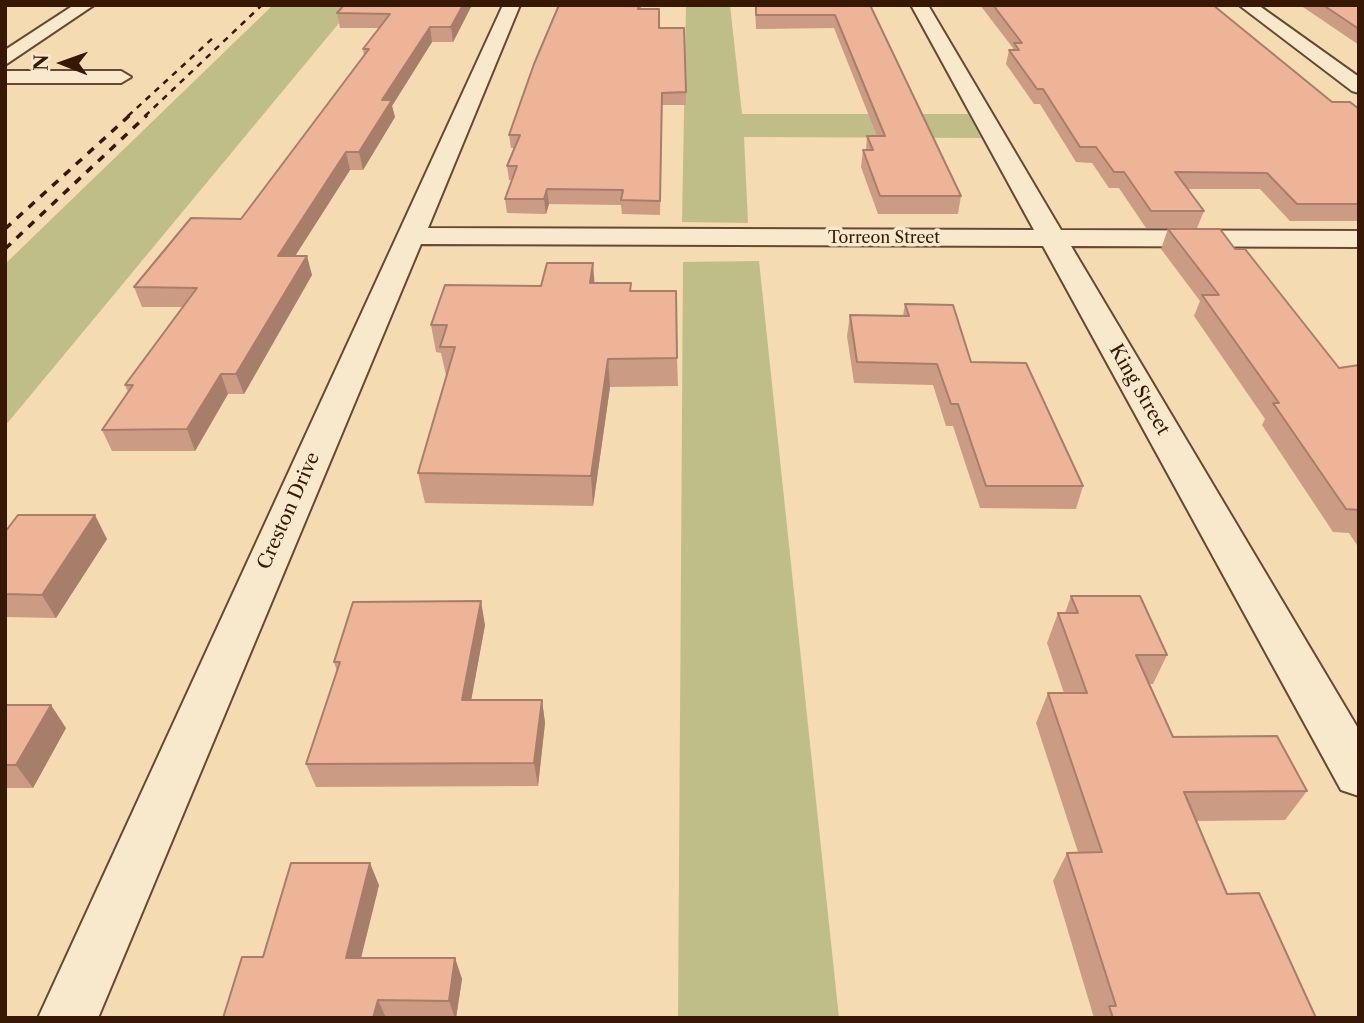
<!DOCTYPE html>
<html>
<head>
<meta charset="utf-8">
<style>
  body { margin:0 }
  #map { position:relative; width:1364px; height:1023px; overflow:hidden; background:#f4dbb1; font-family:"Libre Caslon Text",serif }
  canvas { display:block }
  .frame { position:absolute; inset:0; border:7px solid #361805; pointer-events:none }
  .north { position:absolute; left:28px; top:28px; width:70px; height:70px; -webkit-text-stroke:5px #f8e8cc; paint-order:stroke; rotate:271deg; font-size:19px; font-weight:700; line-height:28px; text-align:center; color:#361805 }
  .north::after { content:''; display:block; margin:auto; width:24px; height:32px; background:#361805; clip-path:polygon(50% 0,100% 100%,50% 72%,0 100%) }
</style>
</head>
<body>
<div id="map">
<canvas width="1364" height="1023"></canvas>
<div class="frame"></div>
<div class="north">N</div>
</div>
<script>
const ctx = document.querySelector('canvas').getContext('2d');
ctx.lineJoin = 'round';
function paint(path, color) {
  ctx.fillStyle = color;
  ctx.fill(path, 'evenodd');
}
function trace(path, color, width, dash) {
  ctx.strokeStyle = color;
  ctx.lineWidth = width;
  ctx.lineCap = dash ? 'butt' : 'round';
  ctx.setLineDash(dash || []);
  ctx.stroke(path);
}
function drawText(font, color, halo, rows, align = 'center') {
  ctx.font = font + ' "Libre Caslon Text",serif';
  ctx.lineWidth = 7;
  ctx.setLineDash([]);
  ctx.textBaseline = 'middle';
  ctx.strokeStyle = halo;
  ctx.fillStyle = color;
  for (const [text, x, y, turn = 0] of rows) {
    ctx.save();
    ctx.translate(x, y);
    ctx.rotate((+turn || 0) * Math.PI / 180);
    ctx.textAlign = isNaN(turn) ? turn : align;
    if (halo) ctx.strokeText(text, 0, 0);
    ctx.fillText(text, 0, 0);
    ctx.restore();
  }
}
const green = new Path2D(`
  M273,5H354L5,426V264Z
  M686,5H730L742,114H968L981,138L744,137L748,223L682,222Z
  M759,261L839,1018H678L683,262Z`);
const minor = new Path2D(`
  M74,5H94L5,65V50Z
  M503,5H520L428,228L1034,230L911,5H928L1061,230L1359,231V247L1071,246L1359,730V796L1341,790L1043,246L421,244L98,1018H38Z
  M1239,5H1258L1359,77V93L1352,91Z
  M5,71H121L131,77L121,83H5Z`);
const railFar1 = new Path2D(`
  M128,116L214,37
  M145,116L262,5`);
const rail = new Path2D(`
  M5,229L130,115
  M5,249L147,115`);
const wall = new Path2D(`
  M472,5L453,42H432L392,106L395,117L363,170H350L295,256L312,275L244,394H228L195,451H112L102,430L128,392L125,385L182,307H142L134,287L241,219L364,56L363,49L379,28H340L337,13Z
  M559,5H641V9L659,28L686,92V105H662L660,215L622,214L621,205L549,204L546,214L507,213L505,199L512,180H509L507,166L514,148H511L509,135Z
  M755,5H870L961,196L958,214H878L861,167L863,150H866L867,136H877L834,28L756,29Z
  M980,5H1213L1332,102L1359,109V221H1290L1260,189H1187L1204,211L1197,228H1146L1119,188H1109L1092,163L1076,162L1040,104H1034L1006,64L1009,50H1012L1013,48Z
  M1300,5H1359V45Z
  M1168,229L1235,249L1339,368L1359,365V548L1349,533L1333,532L1262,425L1265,419L1194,316L1200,301L1161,249Z
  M594,283H631V291L677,358L678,386L610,387L593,506L425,503L418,473L447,375H446L441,353L436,352L431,325L541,286Z
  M905,304L971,362L1083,486L1076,509L980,508L953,426H946L933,385L854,383L847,336L850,315L903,316Z
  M5,532L107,539L56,618L5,617Z
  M1071,596L1167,655L1153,684H1149L1173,737L1307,791L1285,820L1196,821L1227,894L1316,1018H1094L1053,881L1067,853L1078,852L1036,723L1048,693H1064L1047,643L1058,613H1065Z
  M485,625L471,700H542L545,723L538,786L316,787L306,764L337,671L334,662Z
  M5,705L66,728L33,788H5Z
  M379,885L361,958H455L462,979L456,1018H223Z`);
const shadedWall = new Path2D(`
  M463,5H472L453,42L451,27Z
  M430,27L432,42L392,106L395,117L363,170L359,152L382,100Z
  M346,152L350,170L283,275L278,256Z
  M547,189L549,204L546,214L544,199Z
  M307,256L312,275L244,394L236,374Z
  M593,263L595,290L590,283Z
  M608,359L610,387L593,506L591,476Z
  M221,374L228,394L195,451L187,429Z
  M95,515L107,539L56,618L42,595Z
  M481,601L485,625L467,723L462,700Z
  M542,700L545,723L538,786L534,763Z
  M51,705L66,728L33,788L16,765Z
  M370,863L379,885L356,978L346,958Z
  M455,958L462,979L456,1018H455L449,1001Z
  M378,1000L386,1018H373Z`);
const building = new Path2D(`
  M344,5H463L451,27H430L382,100H392L359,152H346L278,256H307L236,374H221L187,429L102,430L133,385H125L197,288L134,287L191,218L241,219L369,49H363L390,14L337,13Z
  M559,5H639L638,9H659V28H684L686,92L662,93L660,201L621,200L623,190L547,189L544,199H505L517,166H507L520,135H509L534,64Z
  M756,5H870L961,196H880L863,150H873L867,136H885L835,15H756Z
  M993,5H1213L1332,102H1350L1359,109V204H1297L1267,173L1175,172L1204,211H1151L1124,172H1114L1096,147H1080L1043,89H1037L1009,50H1019L1014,43H1022Z
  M1323,5H1359V29Z
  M1168,229H1220L1235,249H1245L1339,368L1359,365V510L1346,509L1273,403H1279L1202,295H1219Z
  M547,263H593L590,283H631L630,291H676L677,358L608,359L591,476L418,473L455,347H440L447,325H431L445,285L541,286Z
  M905,304L953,305L971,362L1026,363L1083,486H986L958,404H951L937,364L857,362L850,315L909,316Z
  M18,515H95L42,595L5,594V532Z
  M1071,596H1140L1167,655H1136L1173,737L1277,736L1307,791L1184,792L1227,894L1259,893L1316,1018H1113L1109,1006H1116L1067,853L1102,852L1048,693H1087L1058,613H1078Z
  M481,601L462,700H542L534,763L306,764L340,662H334L353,602Z
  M5,705H51L16,765H5Z
  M291,863H370L346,958H455L449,1001L378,1000L373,1018H223L242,957H263Z`);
const farStreetnames = [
  ["Torreon Street",884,238]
];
const streetNames = [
  ["King Street",1139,390,60],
  ["Creston Drive",289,511,-66]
];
paint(green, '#c0be88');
trace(minor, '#664930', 4);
paint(minor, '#f8e8cc');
trace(railFar1, '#361805', 2.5, [6, 6]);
trace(rail, '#361805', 3.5, [8, 8]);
paint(wall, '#cc9b83');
paint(shadedWall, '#a67e6a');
paint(building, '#edb498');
trace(building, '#a67e6a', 2);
drawText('16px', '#361805', '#f8e8cc', farStreetnames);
drawText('19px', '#361805', '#f8e8cc', streetNames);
</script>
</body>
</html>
